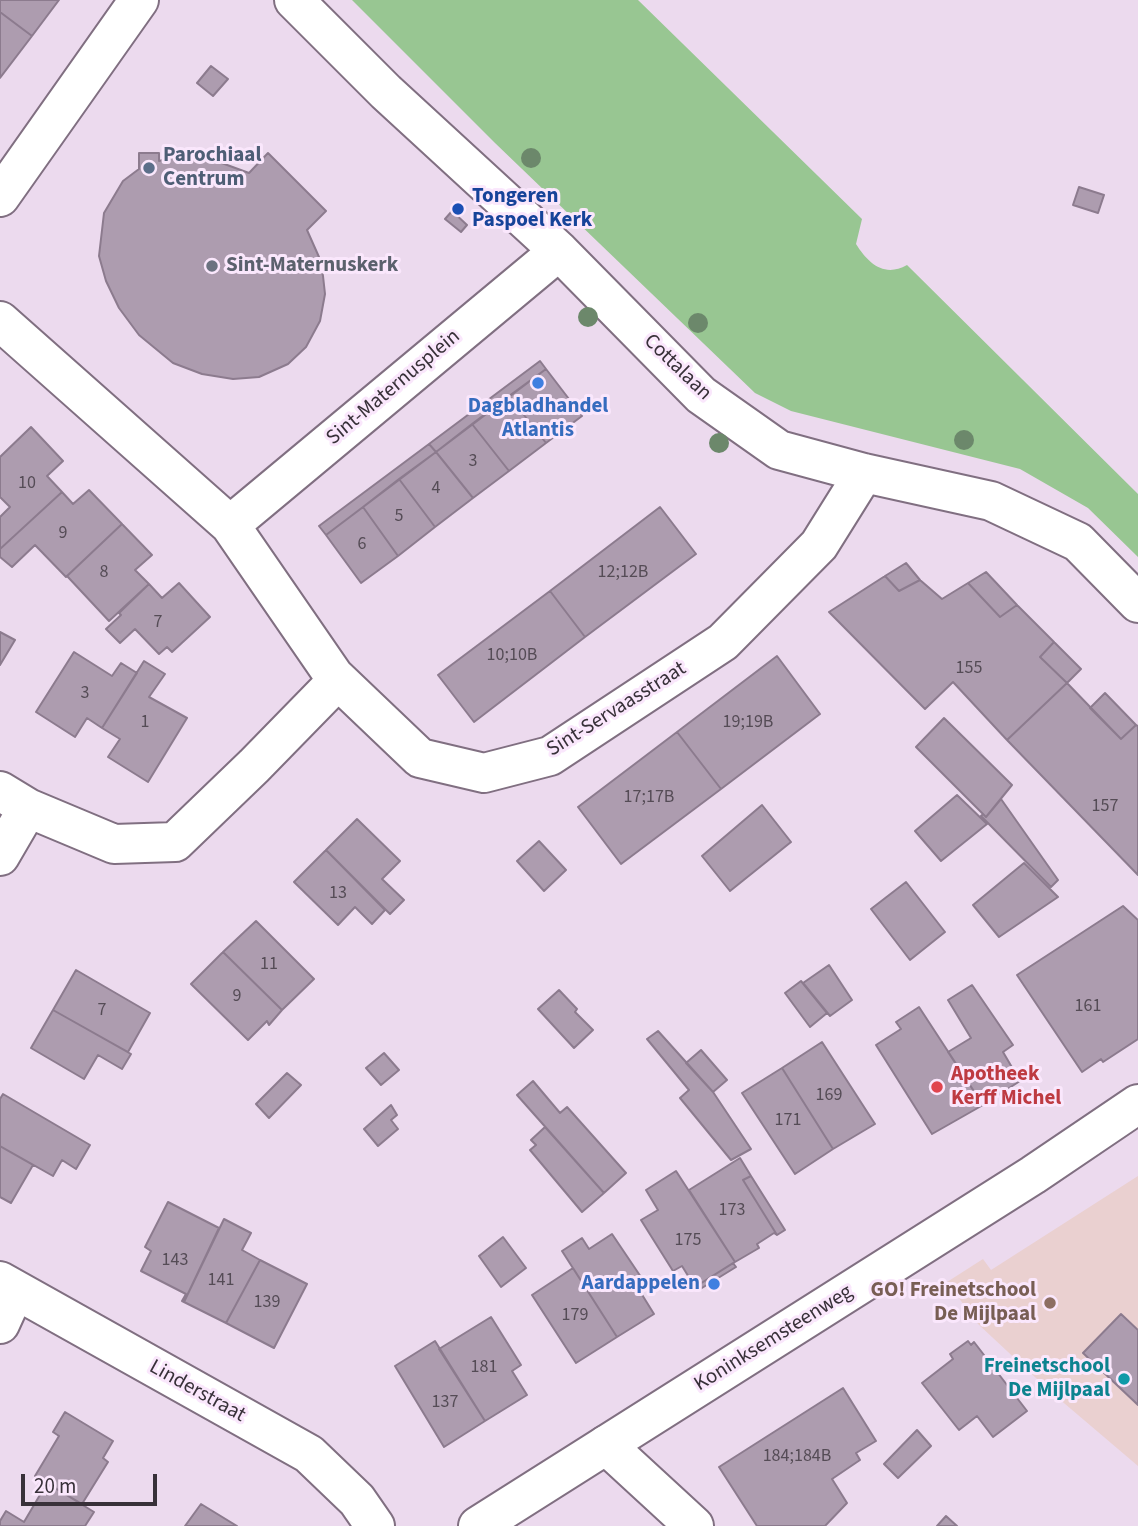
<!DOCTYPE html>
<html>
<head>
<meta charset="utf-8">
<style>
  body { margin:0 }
  #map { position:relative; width:1138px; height:1526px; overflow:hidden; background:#ecdaee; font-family:"Source Sans 3",sans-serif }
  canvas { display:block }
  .scale { position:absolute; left:21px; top:1474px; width:136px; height:32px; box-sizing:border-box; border:4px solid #383139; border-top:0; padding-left:9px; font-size:21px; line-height:24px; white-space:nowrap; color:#383139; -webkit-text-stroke:5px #fae7fc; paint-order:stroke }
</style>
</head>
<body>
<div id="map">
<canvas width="1138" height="1526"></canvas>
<div class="scale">20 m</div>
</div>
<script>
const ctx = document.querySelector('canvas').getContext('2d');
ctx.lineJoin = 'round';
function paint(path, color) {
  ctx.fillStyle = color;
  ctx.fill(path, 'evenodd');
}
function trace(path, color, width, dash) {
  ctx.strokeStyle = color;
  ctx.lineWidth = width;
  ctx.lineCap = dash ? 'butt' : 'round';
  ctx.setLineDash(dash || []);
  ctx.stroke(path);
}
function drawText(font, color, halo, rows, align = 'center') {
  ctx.font = font + ' "Source Sans 3",sans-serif';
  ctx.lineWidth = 6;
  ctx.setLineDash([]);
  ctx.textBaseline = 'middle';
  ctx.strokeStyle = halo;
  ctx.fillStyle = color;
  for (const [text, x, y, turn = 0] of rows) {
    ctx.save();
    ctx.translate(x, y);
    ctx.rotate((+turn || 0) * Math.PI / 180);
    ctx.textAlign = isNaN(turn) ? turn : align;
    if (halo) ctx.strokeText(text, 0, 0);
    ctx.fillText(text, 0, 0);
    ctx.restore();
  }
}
const education = new Path2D(`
  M1138,1176V1466L1051,1392L978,1324L947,1282L983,1259L991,1270Z`);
const green = new Path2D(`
  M352,0H638L862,219L856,244C868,263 884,278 907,265L1138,494V557L1088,508L1020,469L791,411L755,393L495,143Z`);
const building = new Path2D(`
  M0,0H59L32,36L0,12Z
  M0,12L32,36L0,78Z
  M211,66L228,79L213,96L197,83Z
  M139,153H159V161L175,157L219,162L249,173L268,153L326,211L307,230L319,257L323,276L325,294L320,321L306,347L288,364L259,377L233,379L202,374L173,363L139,335L119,308L106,281L99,256L104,213L123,181L139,169Z
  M1079,187L1104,195L1098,213L1073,205Z
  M452,211L467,225L461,232L445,219Z
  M540,361L546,369L436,452L429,444Z
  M546,369L582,416L546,443L509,396Z
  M509,396L546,443L509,471L472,424Z
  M472,424L509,471L473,498L436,452Z
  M31,427L63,461L47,476L62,492L0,549V517L10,507L0,497V457Z
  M429,444L436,452L326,535L319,526Z
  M436,452L473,498L435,527L399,479Z
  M399,479L435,527L398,556L363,507Z
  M89,490L122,524L66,577L35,545L12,567L0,557V549L62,492L73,504Z
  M363,507L398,556L361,583L326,535Z
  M660,507L696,554L585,637L550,591Z
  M122,524L152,555L135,570L149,584L109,621L67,576Z
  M906,563L920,580L899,591L885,576Z
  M986,572L1017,605L1000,617L968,583Z
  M885,576L899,591L920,580L942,599L968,583L1000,617L1017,605L1054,642L1040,657L1067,683L1007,740L953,682L925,709L829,612Z
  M179,583L210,617L172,652L167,647L159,654L135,629L120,643L106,629L121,615L119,613L149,584L162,598Z
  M550,591L585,637L474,722L438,675Z
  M0,632L15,640L0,665Z
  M1054,642L1081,669L1067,683L1040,657Z
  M74,652L112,676L121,663L137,673L102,728L87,718L75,737L36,712Z
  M777,656L820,714L721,789L677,732Z
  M144,661L165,674L149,697L187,718L148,782L108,757L120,739L102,728Z
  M1067,683L1121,739L1136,725L1138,726V875L1007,740Z
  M1105,693L1136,725L1121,739L1090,708Z
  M944,718L1012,785L986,817L916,747Z
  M677,732L721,789L621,864L578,807Z
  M957,795L987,824L941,861L915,831Z
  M1001,799L1058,880L1051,887L981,816L983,814L986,817Z
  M762,805L791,842L730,891L702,856Z
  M357,819L400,861L382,879L404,900L390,914L326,850Z
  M539,841L566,870L544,891L517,861Z
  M326,850L385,910L372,924L355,907L338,925L294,882Z
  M1024,863L1058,897L999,937L973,905Z
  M906,882L945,932L910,960L871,909Z
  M1123,906L1138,920V1039L1103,1062L1101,1059L1082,1072L1017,975Z
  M256,921L314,979L282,1010L223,952Z
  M223,952L282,1010L269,1025L267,1021L248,1040L191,984Z
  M829,965L852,1000L830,1016L803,983Z
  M76,970L150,1013L128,1052L53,1010Z
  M801,981L827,1013L810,1027L785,993Z
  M972,985L1013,1045L1003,1052L1020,1081L983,1105L948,1052L971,1038L948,1000Z
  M559,990L577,1009L575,1012L593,1030L574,1048L538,1009Z
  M919,1007L983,1105L932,1134L876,1045L901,1029L896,1022Z
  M53,1010L131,1054L122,1069L98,1055L84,1079L31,1048Z
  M658,1031L713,1092L751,1149L731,1160L680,1098L689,1090L647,1039Z
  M822,1042L875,1124L833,1149L782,1068Z
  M701,1050L727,1080L713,1092L686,1063Z
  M384,1053L399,1070L381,1085L366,1068Z
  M782,1068L833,1149L795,1174L742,1093Z
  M287,1073L301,1085L269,1118L256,1104Z
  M533,1081L560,1113L567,1107L626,1173L604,1193L517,1095Z
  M3,1094L90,1145L76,1169L62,1160L53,1176L0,1146V1099Z
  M391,1105L397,1115L391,1120L398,1129L378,1146L364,1129Z
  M545,1127L604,1193L582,1212L530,1150L536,1145L531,1140Z
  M0,1146L33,1165L11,1203L0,1197Z
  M740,1158L751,1176L743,1180L777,1235L774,1233L757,1244L759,1248L735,1262L689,1190Z
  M676,1171L735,1262L695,1287L682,1266L673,1271L641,1220L658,1210L646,1190Z
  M751,1176L785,1230L777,1235L743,1180Z
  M168,1202L219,1228L184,1302L182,1301L186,1294L141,1271L151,1251L145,1247Z
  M224,1219L251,1233L242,1250L260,1260L226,1323L184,1302Z
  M612,1234L643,1280L636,1285L654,1314L617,1337L562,1251L582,1238L589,1249Z
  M503,1237L526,1268L501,1287L479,1256Z
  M260,1260L307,1284L274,1348L226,1323Z
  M733,1263L736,1267L697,1291L695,1287Z
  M573,1268L617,1337L576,1363L532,1295Z
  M1121,1314L1138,1330V1405L1083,1353Z
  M491,1317L521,1365L512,1371L527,1395L485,1421L439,1349Z
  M435,1341L485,1421L444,1447L395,1366Z
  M968,1341L971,1345L974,1342L1027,1411L993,1437L977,1416L959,1430L922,1383L953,1359L950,1354Z
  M843,1388L876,1441L856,1453L860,1460L832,1479L847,1503L825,1526H757L719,1467Z
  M65,1412L113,1441L103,1458L108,1462L82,1504L35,1476L59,1436L53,1432Z
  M917,1430L931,1446L898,1478L884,1464Z
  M47,1483L94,1512L85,1526H0V1521L6,1511L24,1522Z
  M201,1504L237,1526H185Z
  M946,1516L957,1526H937Z`);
const minor = new Path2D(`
  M294,0L386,92L559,251L701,395L779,450L864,473L991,501L1078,542L1138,603
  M0,197L139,0
  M0,321L230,525L334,676L420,758L484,773L550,756L723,642L819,545L864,473
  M230,525L559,251
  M0,791L28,808L114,844L175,842L254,766L337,681
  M0,856L28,808
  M0,1281L309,1454L357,1500L375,1526
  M0,1324L15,1291
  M606,1445L694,1526`);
const tertiary = new Path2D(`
  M478,1526L1033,1175L1138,1104`);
const trees = [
  [531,158],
  [588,317],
  [698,323],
  [964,440],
  [719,443]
];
const markers = [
  [149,168,7,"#5c6f8a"],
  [458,209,7,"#1a4fb4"],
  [212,266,7,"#6b7280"],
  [538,383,7,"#3f7fe0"],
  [937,1087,7,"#e0444e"],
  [714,1284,7,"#3f7fe0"],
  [1050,1303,7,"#8d6e63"],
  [1124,1379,7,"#0f9aa8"]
];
const numberNames = [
  ["3",473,462],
  ["10",27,484],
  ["4",436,489],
  ["5",399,517],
  ["9",63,534],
  ["6",362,545],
  ["8",104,573],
  ["12;12B",623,573],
  ["7",158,623],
  ["10;10B",512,656],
  ["155",969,669],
  ["3",85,694],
  ["1",145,723],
  ["19;19B",748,723],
  ["17;17B",649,798],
  ["157",1105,807],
  ["13",338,894],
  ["11",269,965],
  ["9",237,997],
  ["161",1088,1007],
  ["7",102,1011],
  ["169",829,1096],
  ["171",788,1121],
  ["173",732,1211],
  ["175",688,1241],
  ["143",175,1261],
  ["141",221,1281],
  ["139",267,1303],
  ["179",575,1316],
  ["181",484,1368],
  ["137",445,1403],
  ["184;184B",797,1457]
];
const serviceNames = [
  ["Parochiaal",163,156],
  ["Centrum",163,180]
];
const transitNames = [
  ["Tongeren",472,197],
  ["Paspoel Kerk",472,221]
];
const worshipNames = [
  ["Sint-Maternuskerk",226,266]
];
const streetNames = [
  ["Cottalaan",677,368,44],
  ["Sint-Maternusplein",394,388,-40],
  ["Sint-Servaasstraat",617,710,-32],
  ["Koninksemsteenweg",774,1339,-32],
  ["Linderstraat",197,1392,29]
];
const shopNames = [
  ["Dagbladhandel",538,407],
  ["Atlantis",538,431],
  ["Aardappelen",700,1284,"right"]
];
const healthNames = [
  ["Apotheek",951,1075],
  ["Kerff Michel",951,1099]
];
const educationNames = [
  ["GO! Freinetschool",1036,1291],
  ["De Mijlpaal",1036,1315]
];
const cultureNames = [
  ["Freinetschool",1110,1367],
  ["De Mijlpaal",1110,1391]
];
paint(education, '#ead0d0');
paint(green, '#98c692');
paint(building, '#ad9caf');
trace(building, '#8c7b8e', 2);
trace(minor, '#806f81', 42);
trace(tertiary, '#806f81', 42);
trace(minor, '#fff', 38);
trace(tertiary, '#fff', 38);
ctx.fillStyle = '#6c886b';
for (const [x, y] of trees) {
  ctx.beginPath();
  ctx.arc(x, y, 10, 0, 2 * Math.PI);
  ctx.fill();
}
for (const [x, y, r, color] of markers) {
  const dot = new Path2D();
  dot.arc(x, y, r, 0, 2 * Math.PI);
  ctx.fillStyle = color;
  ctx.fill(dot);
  trace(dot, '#fae7fc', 2.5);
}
drawText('18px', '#554c56', null, numberNames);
drawText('bold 21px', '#4e5e75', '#fae7fc', serviceNames, 'left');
drawText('bold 21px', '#164399', '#fae7fc', transitNames, 'left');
drawText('bold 21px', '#5b616d', '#fae7fc', worshipNames, 'left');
drawText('21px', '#383139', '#fae7fc', streetNames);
drawText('bold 21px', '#366cbe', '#fae7fc', shopNames);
drawText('bold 21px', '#be3a42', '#fae7fc', healthNames, 'left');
drawText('bold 21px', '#785e54', '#fae7fc', educationNames, 'right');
drawText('bold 21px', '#0d838f', '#fae7fc', cultureNames, 'right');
</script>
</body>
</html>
